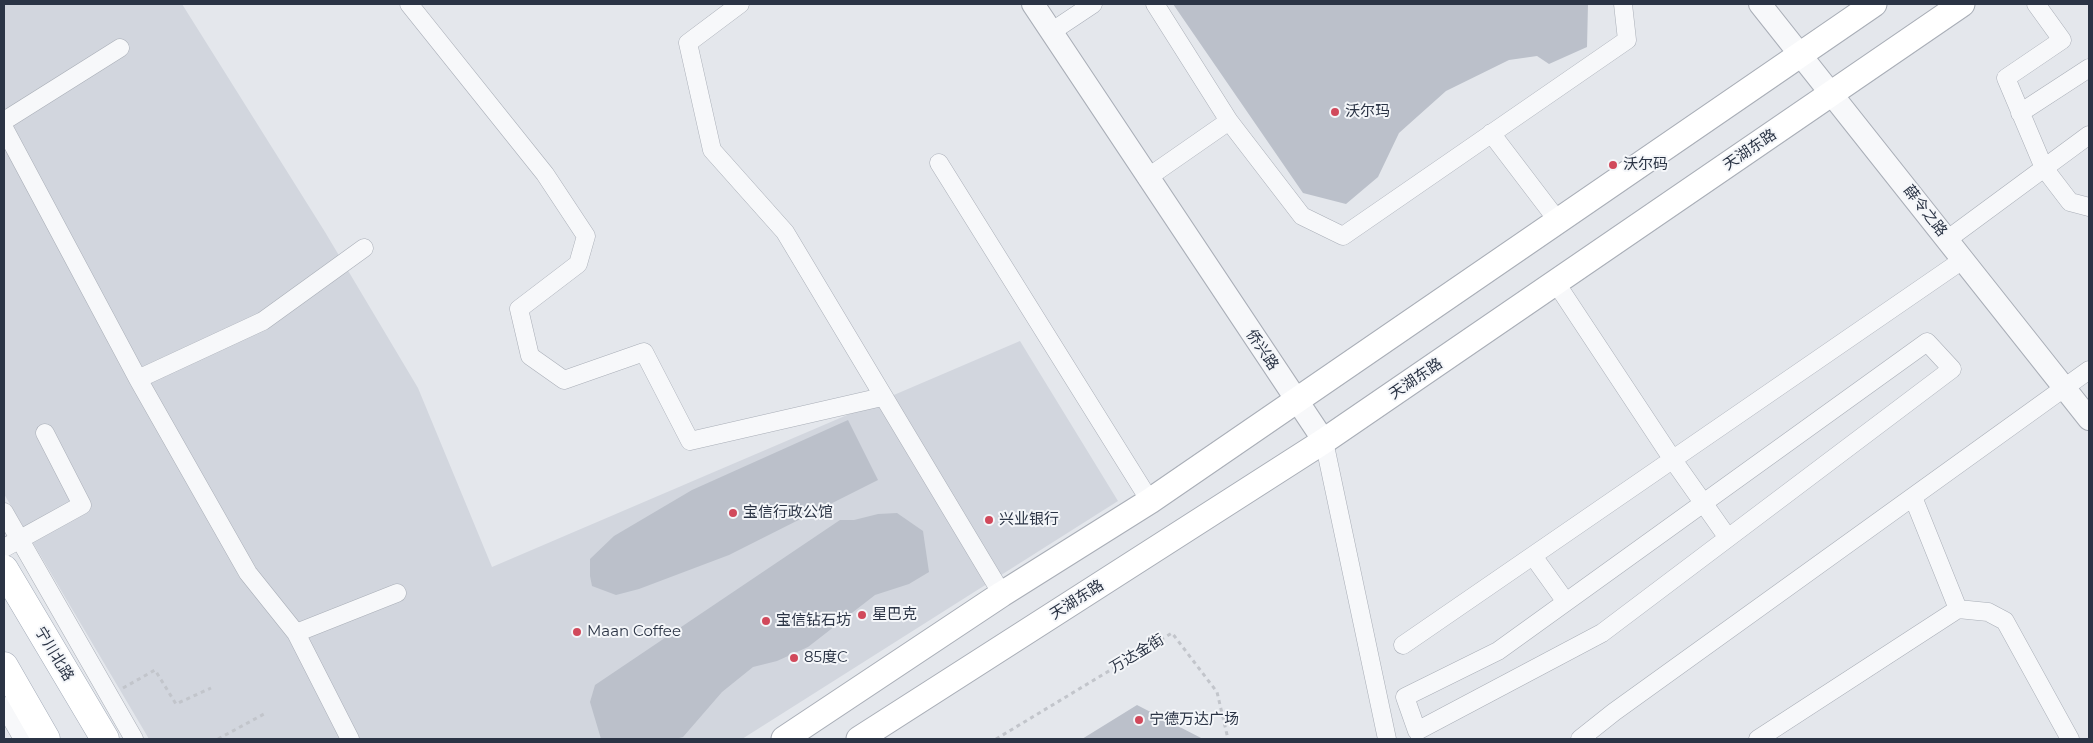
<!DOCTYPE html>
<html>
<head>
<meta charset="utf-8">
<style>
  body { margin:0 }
  #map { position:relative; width:2093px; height:743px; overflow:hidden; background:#e4e7ec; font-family:Montserrat,sans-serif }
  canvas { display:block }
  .frame { position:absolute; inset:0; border:5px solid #2b3445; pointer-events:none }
</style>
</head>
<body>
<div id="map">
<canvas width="2093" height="743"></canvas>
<div class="frame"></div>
</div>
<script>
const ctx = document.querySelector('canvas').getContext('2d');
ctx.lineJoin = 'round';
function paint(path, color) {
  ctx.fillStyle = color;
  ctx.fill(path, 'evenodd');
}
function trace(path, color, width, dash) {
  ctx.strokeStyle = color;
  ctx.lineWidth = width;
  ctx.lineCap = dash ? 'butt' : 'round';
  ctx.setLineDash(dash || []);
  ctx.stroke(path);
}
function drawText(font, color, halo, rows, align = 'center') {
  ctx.font = font + ' Montserrat,"Noto Sans SC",sans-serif';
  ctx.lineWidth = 4;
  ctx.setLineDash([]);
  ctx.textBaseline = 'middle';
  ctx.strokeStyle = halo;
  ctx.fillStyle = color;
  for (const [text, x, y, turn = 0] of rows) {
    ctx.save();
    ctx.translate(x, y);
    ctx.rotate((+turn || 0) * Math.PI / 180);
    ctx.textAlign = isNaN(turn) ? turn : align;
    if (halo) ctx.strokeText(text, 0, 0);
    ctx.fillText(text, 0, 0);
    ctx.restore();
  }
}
const built = new Path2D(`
  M4,4H182L325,232L418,388L492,567L1020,341L1118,501L742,739H149L4,494Z`);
const building = new Path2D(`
  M1173,4H1588L1587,47L1549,64L1537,56L1509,60L1446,91L1399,133L1378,177L1346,204L1303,193Z
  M848,420L878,480L729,555L639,589L616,595L592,586L590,576V559L614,536L692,490Z
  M897,513L923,531L929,572L909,584L875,595L808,647L777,661L753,667L722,692L683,737L675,739H601L590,702L595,685L840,520H854L878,514Z
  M1137,705L1203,739H1082Z`);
const path = new Path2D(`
  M123,688L155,670L176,704L211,688
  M218,739L264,714
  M996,739L1172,633L1217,692L1228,739`);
const minor = new Path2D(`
  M409,4L545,174L586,236L578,264L519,309L530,356L564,380L644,352L690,441L882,397
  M740,4L688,43L712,150L785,232L1002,594
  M1155,4L1229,121
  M2036,4L2062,40L2006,78L2044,168L2070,202L2089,207
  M1051,32L1093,4
  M2020,113L2089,68
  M4,121L120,48
  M4,128L138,379L263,321L364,248
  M1491,133L1558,221
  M939,163L1150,501
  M1147,178L1229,121L1302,216L1343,236L1627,40L1623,4
  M1948,239L2089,135
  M1556,283L1673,460L1728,538
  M1927,342L1952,369L1602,633L1417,731L1405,697L1498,651Z
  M138,379L248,573L296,633L397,593
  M1324,441L1387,739
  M1913,497L1958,609
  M4,512L134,739
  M4,548L82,505L45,433
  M1533,556L1566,602
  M296,633L350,739
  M1403,645L1964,259
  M4,706L23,739
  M1580,739L1614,712L2089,370
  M1758,739L1958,609L1988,612L2005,621L2070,739`);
const tertiary = new Path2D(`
  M1033,4L1324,441
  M1760,4L2089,419`);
const secondary = new Path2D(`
  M784,739L1002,594L1150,501L1874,4
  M859,739L1324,441L1962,4`);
const primary = new Path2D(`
  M4,569L105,739
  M4,666L46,739`);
const markers = [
  [1335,112,5,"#d1495b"],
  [1613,165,5,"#d1495b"],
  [733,513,5,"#d1495b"],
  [989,520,5,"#d1495b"],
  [862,615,5,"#d1495b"],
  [766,621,5,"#d1495b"],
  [577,632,5,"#d1495b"],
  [794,658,5,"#d1495b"],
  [1139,720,5,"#d1495b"]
];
const poiNames = [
  ["沃尔玛",1345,112],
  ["沃尔码",1623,165],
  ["宝信行政公馆",743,513],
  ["兴业银行",999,520],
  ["星巴克",872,615],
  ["宝信钻石坊",776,621],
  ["Maan Coffee",587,632],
  ["85度C",804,658],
  ["宁德万达广场",1149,720]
];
const streetNames = [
  ["天湖东路",1750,150,-34],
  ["薛令之路",1925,211,52],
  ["侨兴路",1262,350,56],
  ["天湖东路",1416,379,-34],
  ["天湖东路",1077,600,-32],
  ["宁川北路",54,654,59],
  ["万达金街",1137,654,-31]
];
paint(built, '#d2d6de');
paint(building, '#bbc0ca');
trace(minor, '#a9aeb7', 19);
trace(tertiary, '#a9aeb7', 24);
trace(secondary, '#a9aeb7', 27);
trace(primary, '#a3abb8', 29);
trace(path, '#c2c5cb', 3, [4, 4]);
trace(minor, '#f7f8fa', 18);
trace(tertiary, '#f7f8fa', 22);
trace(secondary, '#fff', 25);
trace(primary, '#fff', 28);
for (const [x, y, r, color] of markers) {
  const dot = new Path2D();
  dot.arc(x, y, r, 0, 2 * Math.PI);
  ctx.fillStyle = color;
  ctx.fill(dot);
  trace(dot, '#f4f6f9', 2);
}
drawText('15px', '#2b3445', '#f4f6f9', poiNames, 'left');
drawText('15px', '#2b3445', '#f4f6f9', streetNames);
</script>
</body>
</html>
